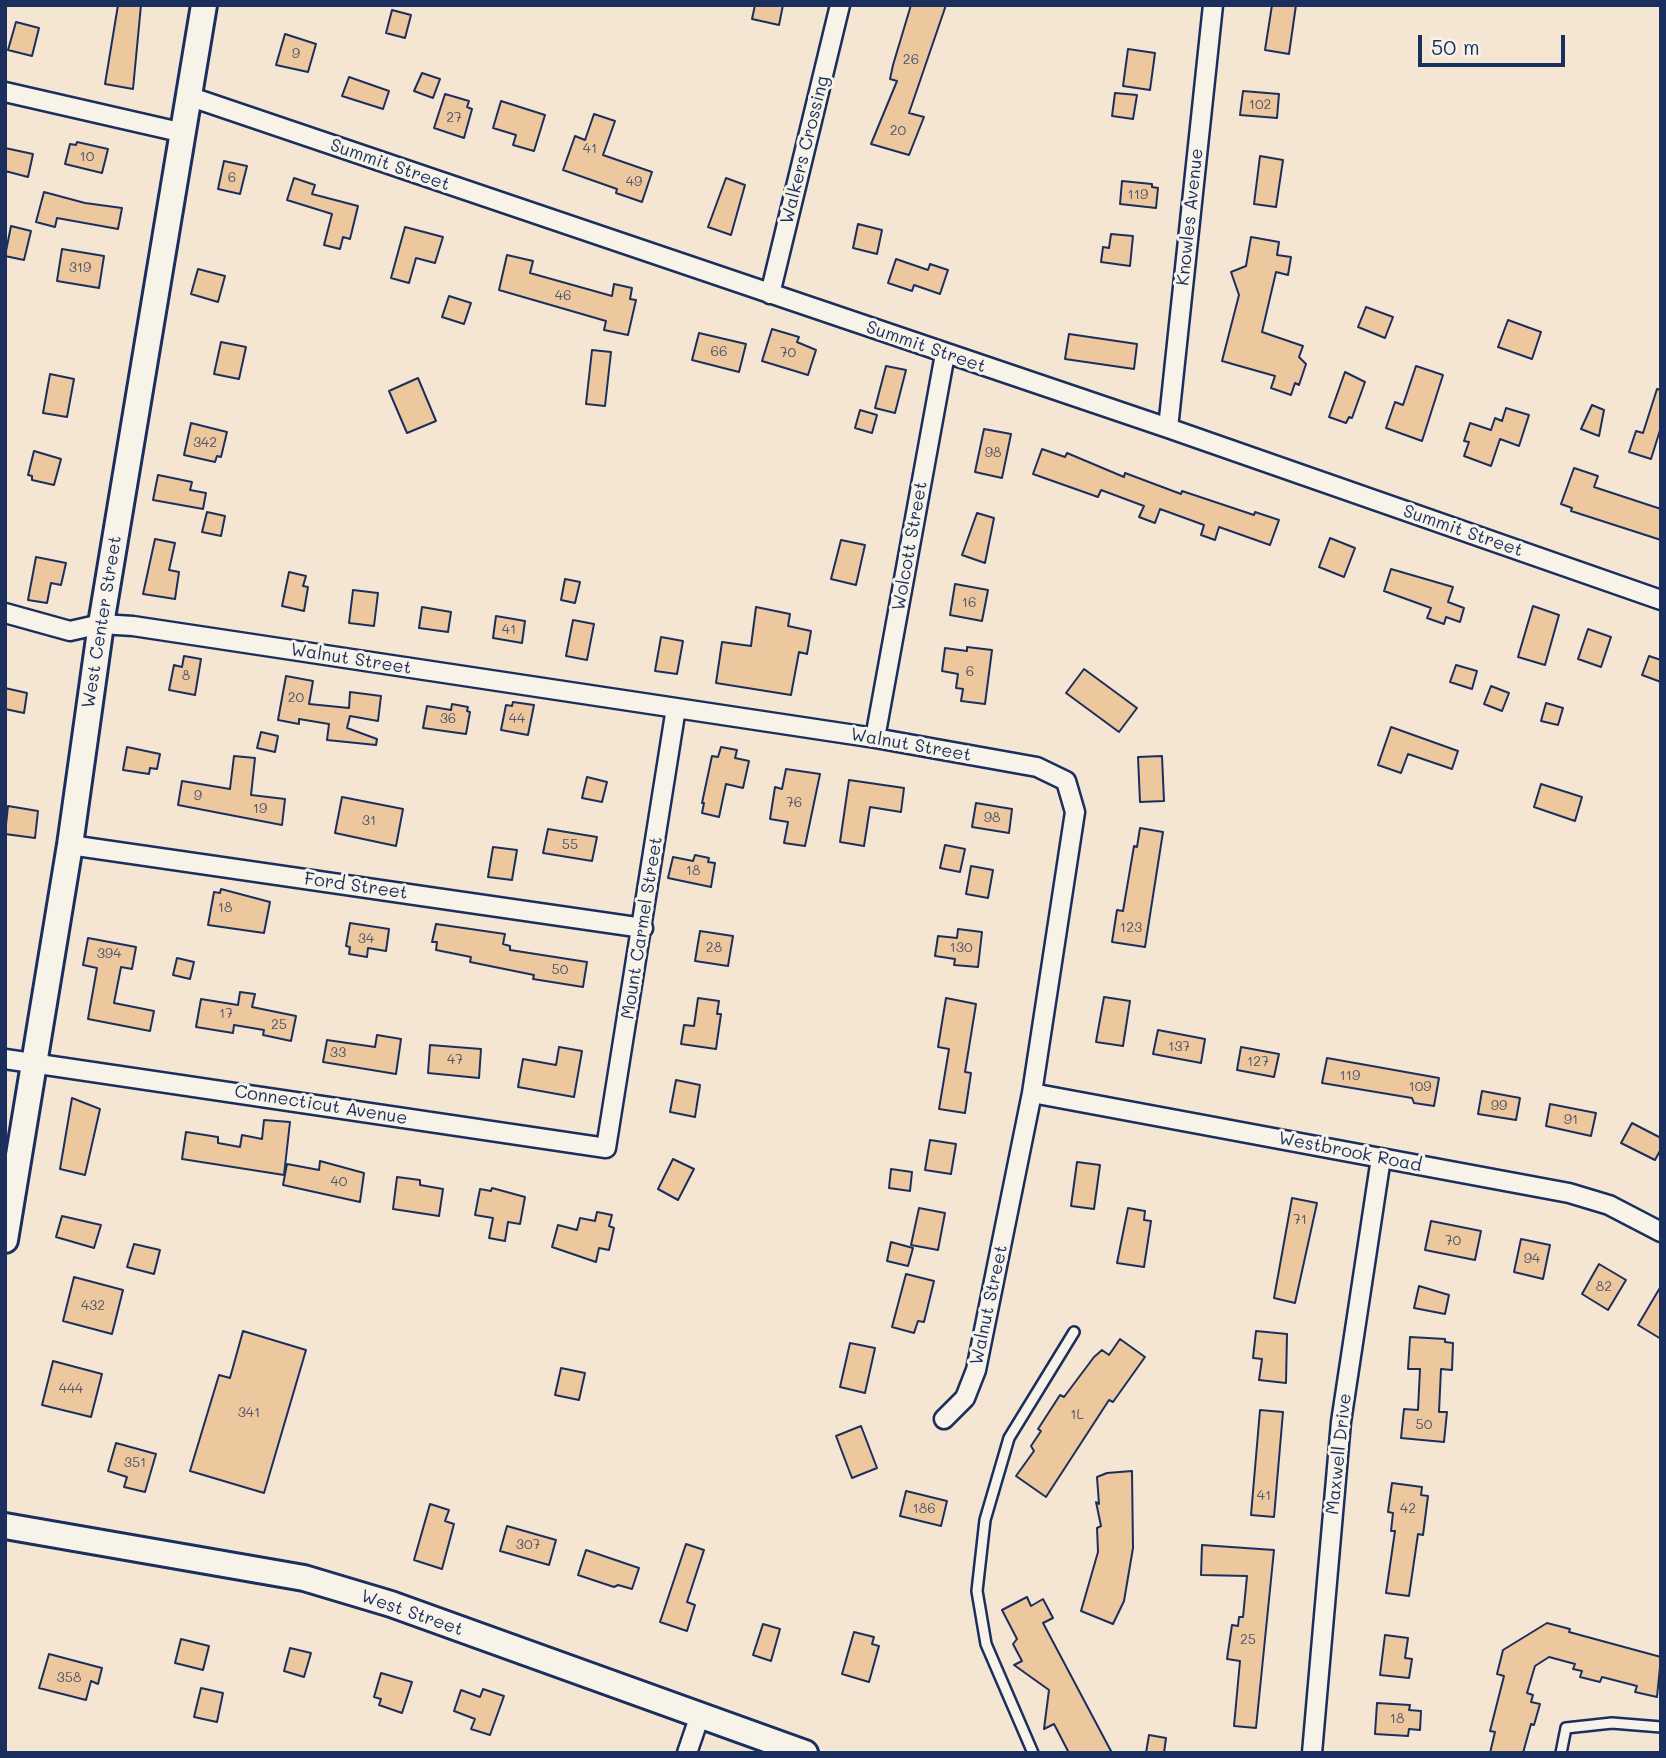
<!DOCTYPE html>
<html>
<head>
<meta charset="utf-8">
<style>
  body { margin:0 }
  #map { position:relative; width:1666px; height:1758px; overflow:hidden; background:#f4e6d2; font-family:Mali,sans-serif }
  canvas { display:block }
  .frame { position:absolute; inset:0; border:7px solid #1b2f5e; pointer-events:none }
  .scale { position:absolute; left:1418px; top:35px; width:147px; height:32px; box-sizing:border-box; border:4px solid #1b2f5e; border-top:0; padding-left:9px; font-size:21px; line-height:24px; white-space:nowrap; color:#1b2f5e; -webkit-text-stroke:5px #f7f3e8; paint-order:stroke }
</style>
</head>
<body>
<div id="map">
<canvas width="1666" height="1758"></canvas>
<div class="frame"></div>
<div class="scale">50 m</div>
</div>
<script>
const ctx = document.querySelector('canvas').getContext('2d');
ctx.lineJoin = 'round';
function paint(path, color) {
  ctx.fillStyle = color;
  ctx.fill(path, 'evenodd');
}
function trace(path, color, width, dash) {
  ctx.strokeStyle = color;
  ctx.lineWidth = width;
  ctx.lineCap = dash ? 'butt' : 'round';
  ctx.setLineDash(dash || []);
  ctx.stroke(path);
}
function drawText(font, color, halo, rows, align = 'center') {
  ctx.font = font + ' Mali,sans-serif';
  ctx.lineWidth = 6;
  ctx.setLineDash([]);
  ctx.textBaseline = 'middle';
  ctx.strokeStyle = halo;
  ctx.fillStyle = color;
  for (const [text, x, y, turn = 0] of rows) {
    ctx.save();
    ctx.translate(x, y);
    ctx.rotate((+turn || 0) * Math.PI / 180);
    ctx.textAlign = isNaN(turn) ? turn : align;
    if (halo) ctx.strokeText(text, 0, 0);
    ctx.fillText(text, 0, 0);
    ctx.restore();
  }
}
const building = new Path2D(`
  M118,5H141L133,89L105,84Z
  M755,5H783L779,25L752,19Z
  M911,5H946L909,113L924,117L909,155L871,144L897,81L890,79L893,65Z
  M1272,5H1296L1289,54L1265,50Z
  M392,10L411,15L405,38L386,33Z
  M16,22L39,28L32,56L8,50Z
  M285,34L316,44L308,72L276,65Z
  M1128,49L1155,53L1150,90L1123,86Z
  M422,73L440,79L433,98L414,91Z
  M349,77L389,91L383,109L342,96Z
  M1243,91L1279,94L1277,118L1240,115Z
  M1115,93L1137,95L1133,119L1112,116Z
  M445,94L469,101L467,107L472,109L464,138L434,128Z
  M501,101L545,115L534,151L513,145L516,135L493,128Z
  M594,114L615,121L603,155L652,172L642,202L616,193L617,189L563,170L575,136L585,140Z
  M77,142L108,149L102,173L65,164L70,144L76,145Z
  M5,148L33,154L28,177L5,171Z
  M1260,156L1283,160L1276,207L1254,204Z
  M224,161L247,166L240,194L218,189Z
  M294,178L315,185L312,194L358,206L350,239L343,237L340,249L324,245L332,214L287,200Z
  M726,178L745,185L731,235L708,227Z
  M1122,181L1152,184V187L1158,188L1156,208L1120,204Z
  M44,192L85,203L122,208L118,229L57,218L55,227L36,222Z
  M858,224L882,230L877,254L853,248Z
  M11,226L31,231L24,260L5,256Z
  M405,227L443,237L435,263L416,258L409,283L391,278Z
  M1111,234L1133,236L1130,266L1101,262L1103,247L1109,248Z
  M1251,237L1279,242L1277,255L1291,257L1288,275L1276,272L1262,332L1303,346L1299,357L1306,364L1299,385L1295,383L1291,395L1271,388L1275,376L1222,361L1239,295L1231,272L1246,266Z
  M62,249L104,256L99,288L57,281Z
  M507,255L533,261L530,273L612,296L614,284L632,288L630,299L636,300L628,335L604,330L606,321L499,290Z
  M896,259L928,270L930,264L948,270L940,294L914,285L912,291L888,283Z
  M198,269L225,276L218,302L191,294Z
  M449,296L471,303L464,324L442,317Z
  M1366,307L1393,317L1385,338L1358,327Z
  M1508,320L1541,332L1532,359L1498,347Z
  M772,329L799,337L797,342L816,350L808,375L762,361Z
  M699,333L746,344L739,372L692,360Z
  M1069,334L1137,344L1134,369L1065,359Z
  M221,342L246,347L239,379L214,374Z
  M592,350L611,352L605,406L586,404Z
  M886,366L906,370L895,413L875,408Z
  M1416,366L1443,375L1422,441L1386,428L1395,402L1403,405Z
  M1345,372L1365,382L1352,418L1349,417L1346,423L1329,417Z
  M50,374L74,379L67,417L43,413Z
  M418,378L436,421L407,433L389,391Z
  M1657,389L1661,390V427L1651,459L1629,452L1636,431L1643,433Z
  M1592,405L1604,410L1599,436L1581,429Z
  M1506,408L1529,415L1519,446L1500,439L1491,466L1464,456L1469,442L1464,441L1470,423L1491,430L1495,418L1502,421Z
  M860,410L877,415L872,433L855,428Z
  M191,423L227,432L221,457L217,456L215,462L184,455Z
  M984,429L1011,434L1002,478L975,472Z
  M1042,449L1065,457L1067,453L1124,477L1125,473L1181,494L1182,491L1254,515L1255,512L1279,520L1270,545L1219,527L1215,540L1201,535L1204,525L1160,509L1155,523L1139,517L1144,506L1101,490L1098,497L1033,474Z
  M34,451L61,459L54,485L32,480V476L28,475Z
  M1574,468L1598,476L1594,487L1661,509V540L1571,511L1572,508L1561,504Z
  M158,475L192,482L190,490L206,493L203,509L153,500Z
  M207,512L225,516L221,536L202,532Z
  M977,513L994,518L985,563L962,555Z
  M1330,538L1355,548L1344,577L1319,567Z
  M155,539L175,543L169,570L179,572L175,599L143,594Z
  M841,540L865,545L856,585L831,579Z
  M36,557L66,563L61,585L51,583L47,603L28,600Z
  M1391,569L1453,587L1448,602L1464,608L1460,622L1446,617L1444,624L1427,618L1431,608L1384,591Z
  M289,572L306,576L303,586L308,587L304,611L282,606Z
  M565,579L580,582L575,603L561,600Z
  M955,584L988,590L982,621L950,615Z
  M353,590L378,593L374,626L349,623Z
  M1533,606L1559,615L1545,665L1518,657Z
  M422,607L451,612L448,632L419,628Z
  M756,607L790,614L788,626L811,631L807,654L799,652L791,695L716,683L722,642L751,646Z
  M496,616L525,621L522,643L493,638Z
  M573,620L594,624L587,660L566,656Z
  M1588,629L1611,637L1601,667L1578,659Z
  M661,637L683,641L677,674L655,671Z
  M967,647L992,650L985,704L961,701L963,689L956,688L958,674L942,671L945,648L967,651Z
  M184,656L201,659L195,695L169,690L174,665L182,667Z
  M1649,656L1661,660V682L1642,675Z
  M1456,665L1477,671L1472,689L1450,682Z
  M1084,669L1137,708L1119,732L1066,693Z
  M286,676L313,681L309,704L349,708L350,692L381,696L378,721L350,716L347,728L377,739L376,745L327,740L329,724L299,719V724L278,720Z
  M1491,686L1509,693L1502,711L1484,704Z
  M5,688L27,693L24,713L5,709Z
  M513,702L534,705L528,735L501,730L506,705L512,706Z
  M1546,703L1563,708L1558,725L1541,721Z
  M452,704L468,707L467,711L470,712L466,734L423,728L427,706L451,710Z
  M1391,727L1458,751L1452,769L1408,754L1401,773L1378,765Z
  M261,732L278,736L275,752L257,748Z
  M127,747L160,754L157,769L150,768L149,774L123,770Z
  M721,747L737,750L735,758L749,761L743,788L726,784L719,817L702,813L704,803H702L712,756L718,757Z
  M234,756L255,758L251,795L285,799L282,825L178,805L182,781L230,789Z
  M1162,756L1164,801L1140,802L1138,757Z
  M786,769L820,774L805,846L784,843L788,822L770,819L775,787L782,789Z
  M587,777L607,782L602,802L582,798Z
  M849,780L904,788L901,812L870,807L864,846L840,842Z
  M1541,784L1582,797L1575,821L1534,807Z
  M342,797L403,809L396,846L335,833Z
  M976,803L1012,809L1009,833L972,827Z
  M8,806L38,811L35,838L5,834Z
  M1140,828L1163,832L1145,947L1112,942L1117,910L1123,911L1134,846L1137,847Z
  M548,829L597,837L592,861L543,853Z
  M945,845L965,849L960,872L940,868Z
  M493,847L517,850L512,880L488,877Z
  M695,855L709,858L708,862L715,863L711,887L668,878L673,857L693,861Z
  M971,866L993,870L988,898L966,894Z
  M221,889L270,902L264,933L208,925L214,892L220,893Z
  M350,923L389,929L386,951L368,948L367,957L349,954L350,947L346,946Z
  M436,924L505,934L503,944L510,946V950L587,962L583,987L533,979L534,975L470,962L471,957L436,950L437,942H432Z
  M958,929L982,932L978,967L954,965L955,959L935,956L938,936L957,938Z
  M700,931L733,936L728,966L695,961Z
  M88,938L136,947L132,969L121,967L114,1003L154,1011L150,1031L88,1019L97,968L83,965Z
  M177,958L194,962L190,979L173,975Z
  M240,992L255,994L252,1007L296,1016L291,1041L263,1035L264,1030L234,1025L233,1033L196,1027L201,999L238,1005Z
  M1104,997L1130,1001L1123,1046L1096,1042Z
  M698,998L719,1001L717,1014H721L716,1049L681,1044L684,1025L694,1026Z
  M946,998L976,1004L965,1072L971,1073L965,1113L939,1109L949,1049L938,1047Z
  M1158,1030L1205,1039L1201,1063L1153,1054Z
  M377,1035L401,1039L396,1074L323,1062L327,1040L375,1047Z
  M430,1045L481,1049L479,1078L428,1073Z
  M559,1047L582,1051L574,1097L518,1087L523,1059L556,1065Z
  M1241,1047L1279,1054L1274,1077L1237,1070Z
  M1327,1058L1439,1078L1434,1106L1414,1103L1412,1098L1322,1083Z
  M676,1080L700,1085L695,1117L670,1112Z
  M1482,1091L1520,1098L1516,1120L1478,1114Z
  M72,1098L100,1109L85,1175L60,1169Z
  M1550,1104L1596,1113L1591,1136L1546,1126Z
  M264,1120L290,1122L284,1175L182,1159L186,1132L218,1137V1143L240,1147L242,1135L262,1139Z
  M1632,1123L1661,1138V1149L1655,1160L1621,1143Z
  M930,1140L956,1144L951,1174L925,1170Z
  M673,1159L694,1169L678,1200L658,1189Z
  M320,1161L364,1173L360,1202L283,1185L287,1164L319,1170Z
  M1077,1162L1100,1165L1094,1209L1071,1206Z
  M891,1169L912,1172L910,1191L889,1188Z
  M397,1177L420,1180V1185L443,1189L439,1216L393,1209Z
  M492,1188L525,1197L520,1224L508,1222L505,1241L489,1238L493,1218L475,1215L480,1189L491,1191Z
  M1292,1198L1317,1203L1295,1303L1274,1298Z
  M919,1208L945,1213L938,1250L911,1245Z
  M1128,1208L1145,1211L1144,1220L1151,1221L1144,1267L1117,1263Z
  M597,1212L612,1215L609,1226L614,1228L609,1250L599,1248L596,1262L552,1247L558,1225L577,1230L580,1218L595,1221Z
  M62,1216L101,1225L94,1248L56,1237Z
  M1431,1221L1481,1231L1475,1260L1425,1250Z
  M1521,1239L1550,1245L1543,1279L1514,1272Z
  M891,1242L913,1248L908,1266L887,1261Z
  M134,1244L160,1250L154,1274L127,1267Z
  M1599,1264L1626,1280L1608,1310L1582,1294Z
  M906,1274L934,1281L924,1322L918,1321L914,1333L892,1327Z
  M74,1277L123,1290L112,1334L63,1321Z
  M1419,1286L1449,1295L1445,1314L1414,1308Z
  M1661,1286V1339L1638,1325Z
  M243,1331L306,1350L264,1493L190,1471L219,1375L230,1378Z
  M1256,1331L1287,1334L1286,1383L1259,1380L1262,1359L1253,1358Z
  M1410,1337L1445,1339V1342L1453,1343L1452,1370L1441,1369L1439,1412H1447L1444,1442L1401,1438L1404,1409L1418,1410L1420,1369H1408Z
  M1120,1339L1145,1357L1113,1402L1109,1400L1046,1497L1016,1476L1034,1451L1031,1446L1041,1431L1038,1429L1060,1395L1064,1397L1094,1357L1102,1350L1109,1355Z
  M850,1343L875,1348L865,1393L840,1387Z
  M53,1361L102,1374L91,1417L42,1405Z
  M561,1368L585,1373L579,1400L555,1395Z
  M1260,1410L1283,1412L1274,1517L1251,1515Z
  M861,1426L877,1468L852,1478L836,1436Z
  M116,1443L156,1454L145,1492L124,1487L127,1477L108,1471Z
  M1132,1471L1133,1548L1124,1601L1113,1624L1081,1611L1098,1552L1097,1528L1101,1526L1096,1502L1099,1504L1097,1477L1107,1473Z
  M1392,1483L1422,1487L1421,1495L1428,1496L1423,1535L1418,1534L1409,1596L1386,1593L1395,1531H1391L1393,1513L1388,1512Z
  M906,1491L947,1501L941,1526L900,1516Z
  M430,1504L449,1510L445,1521L454,1524L442,1569L414,1560Z
  M507,1526L556,1540L549,1565L500,1551Z
  M686,1544L704,1550L687,1602L695,1605L687,1631L660,1622Z
  M1202,1545L1274,1550L1256,1728L1234,1726L1240,1661L1227,1659L1232,1625L1238,1626L1239,1617H1243L1247,1576L1201,1575Z
  M586,1550L639,1568L632,1589L618,1585L614,1587L578,1575Z
  M1027,1597L1031,1606L1043,1599L1053,1618L1043,1623L1112,1753H1069L1054,1724L1044,1729L1049,1690L1014,1665L1022,1661L1013,1644L1017,1639L1002,1610Z
  M1547,1623L1570,1629L1569,1632L1661,1657L1657,1697L1635,1692L1637,1686L1602,1677L1600,1682L1580,1677L1582,1671L1573,1669L1575,1664L1549,1657L1535,1666L1527,1693L1533,1695L1531,1702L1540,1704L1534,1725L1531,1724L1523,1753H1490L1495,1732L1490,1731L1504,1676L1497,1674L1503,1650Z
  M763,1624L780,1629L771,1661L753,1655Z
  M854,1632L874,1637L872,1644L879,1646L869,1682L842,1674Z
  M1385,1635L1408,1638L1405,1658L1412,1659L1409,1678L1380,1675Z
  M181,1639L209,1646L203,1670L175,1663Z
  M290,1648L311,1653L304,1677L284,1671Z
  M49,1654L102,1668L98,1684L91,1681L86,1700L39,1688Z
  M381,1673L412,1682L402,1713L379,1705L381,1699L374,1697Z
  M201,1688L223,1693L217,1722L194,1717Z
  M483,1689L504,1696L490,1735L471,1729L475,1719L454,1711L461,1690L480,1697Z
  M1377,1703L1410,1705L1409,1710L1421,1711L1420,1730L1409,1729L1408,1736L1375,1734Z
  M1149,1735L1166,1738L1164,1753H1146Z`);
const lane = new Path2D(`
  M1033,1753L986,1644L977,1591L985,1520L1009,1438L1074,1332
  M1561,1753L1566,1728L1612,1723L1661,1727`);
const street = new Path2D(`
  M5,92L184,133
  M191,97L1168,428L1661,600
  M770,294L840,5
  M1168,428L1213,5
  M5,613L70,631L101,624L133,626L875,738L1037,767L1066,781L1075,812L1032,1093L976,1370L965,1398L944,1419
  M875,738L945,354
  M70,845L643,928
  M5,1059L606,1148L676,708
  M1032,1093L1569,1193L1609,1205L1661,1232
  M687,1753L700,1715
  M1312,1753L1341,1422L1381,1158`);
const secondary = new Path2D(`
  M5,1240L70,845L101,624L204,5
  M5,1526L304,1578L391,1604L805,1753`);
const numberNames = [
  ["9",296,54],
  ["26",911,60],
  ["102",1260,105],
  ["27",454,118],
  ["20",898,131],
  ["41",590,149],
  ["10",87,157],
  ["6",232,178],
  ["49",634,182],
  ["119",1138,195],
  ["319",80,268],
  ["46",563,296],
  ["66",719,352],
  ["70",788,353],
  ["342",205,443],
  ["98",993,453],
  ["16",969,603],
  ["41",509,630],
  ["6",970,672],
  ["8",186,676],
  ["20",296,698],
  ["36",448,719],
  ["44",517,719],
  ["9",198,796],
  ["76",794,803],
  ["19",260,809],
  ["98",992,818],
  ["31",369,821],
  ["55",570,845],
  ["18",693,871],
  ["18",225,908],
  ["123",1131,928],
  ["34",366,939],
  ["28",714,948],
  ["130",961,948],
  ["394",109,954],
  ["50",560,970],
  ["17",226,1014],
  ["25",279,1025],
  ["137",1179,1047],
  ["33",338,1053],
  ["47",455,1060],
  ["127",1258,1062],
  ["119",1350,1076],
  ["109",1420,1087],
  ["99",1499,1106],
  ["91",1571,1120],
  ["40",339,1182],
  ["71",1300,1220],
  ["70",1453,1241],
  ["94",1532,1259],
  ["82",1604,1287],
  ["432",93,1306],
  ["444",71,1389],
  ["341",249,1413],
  ["1L",1077,1415],
  ["50",1424,1425],
  ["351",135,1463],
  ["41",1264,1496],
  ["186",924,1509],
  ["42",1408,1509],
  ["307",528,1545],
  ["25",1248,1640],
  ["358",69,1678],
  ["18",1397,1719]
];
const streetNames = [
  ["Walkers Crossing",805,150,-76],
  ["Summit Street",390,165,19],
  ["Knowles Avenue",1190,217,-84],
  ["Summit Street",926,347,19],
  ["Summit Street",1463,531,19],
  ["Wolcott Street",910,546,-80],
  ["West Center Street",102,622,-81],
  ["Walnut Street",351,659,9],
  ["Walnut Street",911,745,10],
  ["Ford Street",356,886,8],
  ["Mount Carmel Street",642,928,-81],
  ["Connecticut Avenue",321,1105,9],
  ["Westbrook Road",1350,1152,11],
  ["Walnut Street",989,1305,-78],
  ["Maxwell Drive",1339,1454,-84],
  ["West Street",412,1613,19]
];
paint(building, '#edc79d');
trace(building, '#1b2f5e', 2);
trace(lane, '#1b2f5e', 14);
trace(street, '#1b2f5e', 23);
trace(secondary, '#1b2f5e', 30);
trace(lane, '#f7f3e8', 9);
trace(street, '#f7f3e8', 18);
trace(secondary, '#f7f3e8', 24);
drawText('14px', '#50556e', null, numberNames);
drawText('18px', '#1b2f5e', '#f7f3e8', streetNames);
</script>
</body>
</html>
